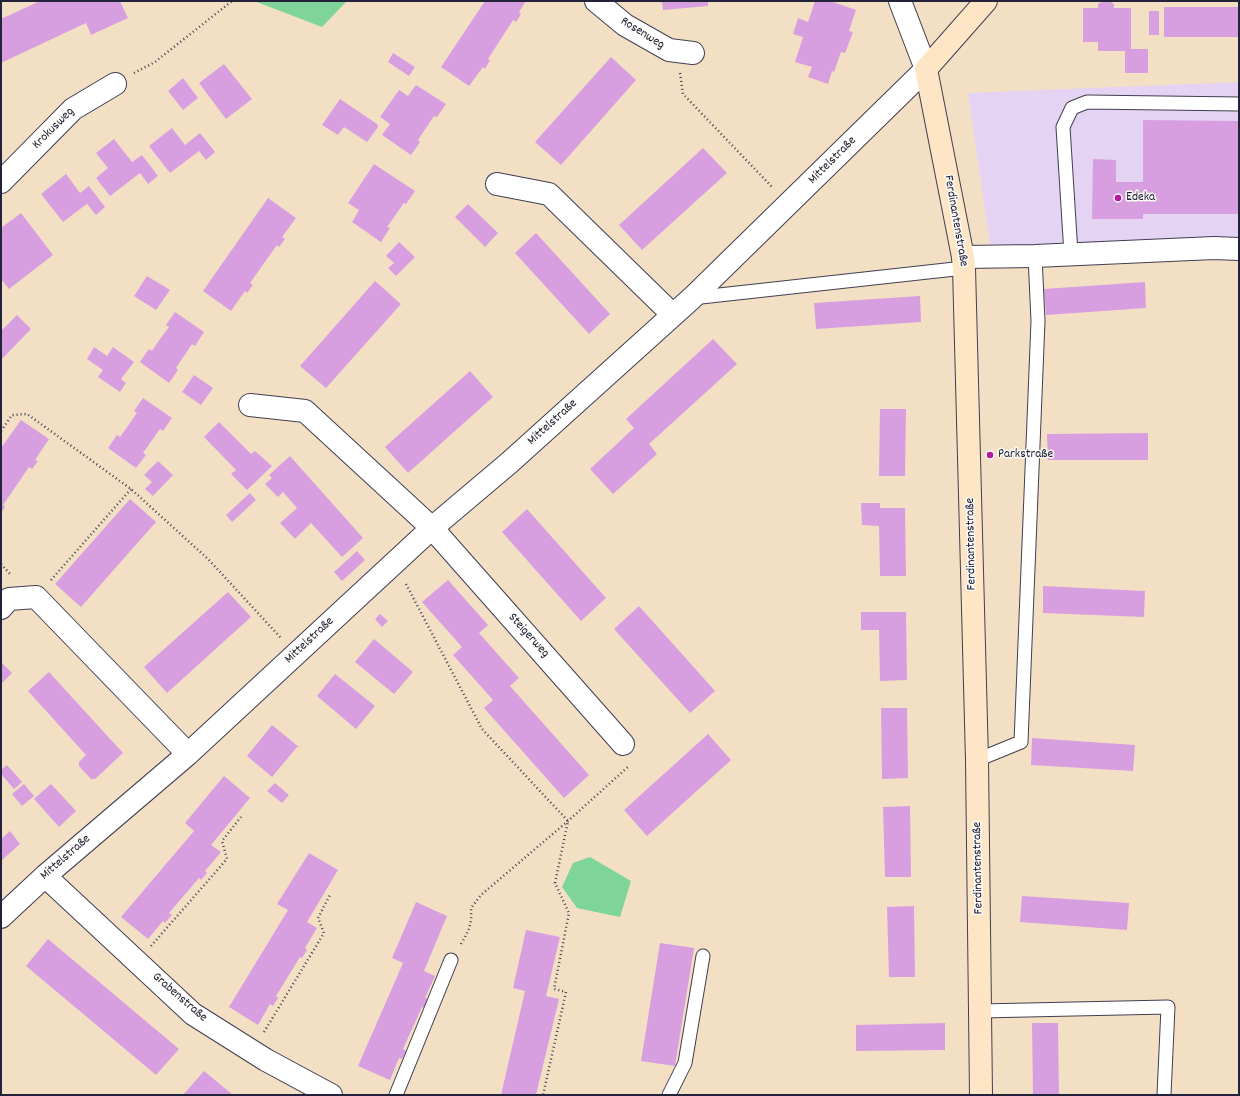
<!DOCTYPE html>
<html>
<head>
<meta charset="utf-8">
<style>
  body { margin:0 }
  #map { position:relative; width:1240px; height:1096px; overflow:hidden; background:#f3e0c4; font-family:Dekko,sans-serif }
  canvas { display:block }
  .frame { position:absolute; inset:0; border:2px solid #22223b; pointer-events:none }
</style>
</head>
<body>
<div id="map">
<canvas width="1240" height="1096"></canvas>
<div class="frame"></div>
</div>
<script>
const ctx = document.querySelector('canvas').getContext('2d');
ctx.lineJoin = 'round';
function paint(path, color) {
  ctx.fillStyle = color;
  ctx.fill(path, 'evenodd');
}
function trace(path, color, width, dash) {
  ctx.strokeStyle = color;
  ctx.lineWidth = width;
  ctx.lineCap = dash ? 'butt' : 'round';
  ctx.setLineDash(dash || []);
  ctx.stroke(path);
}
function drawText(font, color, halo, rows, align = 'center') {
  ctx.font = font + ' Dekko,sans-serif';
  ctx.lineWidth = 3;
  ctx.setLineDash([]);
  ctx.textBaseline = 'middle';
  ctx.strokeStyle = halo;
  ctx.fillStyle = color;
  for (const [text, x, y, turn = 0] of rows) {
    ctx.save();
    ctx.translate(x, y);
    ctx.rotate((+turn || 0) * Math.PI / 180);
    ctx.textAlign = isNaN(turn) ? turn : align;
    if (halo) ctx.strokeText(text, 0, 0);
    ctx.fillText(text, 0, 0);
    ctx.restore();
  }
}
const built = new Path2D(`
  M1239,82V259H992L968,93Z`);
const green = new Path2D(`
  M254,1H347L322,27Z
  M590,857L631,881L620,917L577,908L562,887L573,863Z`);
const building = new Path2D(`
  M40,1H120L128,18L91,35L86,23L1,63V19Z
  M485,1H526L519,12L521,14L516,22L513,20L488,59L490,60L485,69L483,67L469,86L441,67Z
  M662,1H708V6L663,10Z
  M815,1H834L833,2L856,10L849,31L853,32L845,53L841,52L834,72L832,71L828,84L808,77L812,67L795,62L803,37L793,34L798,18L808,22Z
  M1103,1H1109L1114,4V8H1131V49H1148V73H1125V51H1098V42H1083V8H1098V4Z
  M1164,7H1238V37H1164Z
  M1149,11H1159V35H1149Z
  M393,53L415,67L409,76L388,62Z
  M611,57L636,80L561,165L535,142Z
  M224,64L252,99L226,119L199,83Z
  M183,78L198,98L183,110L168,91Z
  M416,85L446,104L437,117L434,116L418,140L420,142L411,155L382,135L390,124L380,117L399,90L408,96Z
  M340,99L377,124L378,127L367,142L344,127L338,135L322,125Z
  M1143,120L1239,121V214H1143V219H1092L1093,159L1116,160V182H1143Z
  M172,128L185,145L200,133L215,152L206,160L199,151L170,173L149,146Z
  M114,139L132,162L142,155L158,176L148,184L140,173L110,196L96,178L108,168L96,153Z
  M703,148L727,173L642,250L619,225Z
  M374,164L415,191L406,204L404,203L387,227L390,228L381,242L352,222L359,210L348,203Z
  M66,174L80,193L89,186L105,207L96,215L87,204L88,203L63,222L41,194Z
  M268,198L296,218L282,237L285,239L279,247L277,245L250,283L253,285L247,293L245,291L231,311L203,291Z
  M468,204L498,233L485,247L455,217Z
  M21,213L53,255L9,289L1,279V228Z
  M536,233L610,314L589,334L515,253Z
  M399,242L415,257L396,276L388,268L394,263L386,256Z
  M147,276L170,290L156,310L134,296Z
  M375,281L401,304L326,388L300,366Z
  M1145,282L1146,308L1046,315L1044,289Z
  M920,296L921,322L816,329L814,303Z
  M175,312L204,332L195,346L192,344L176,368L178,370L169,383L140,362L149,349L152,351L160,339L169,327L166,325Z
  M17,315L31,329L1,360V331Z
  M713,339L737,364L649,444L657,454L613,494L590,469L634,428L626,419Z
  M94,347L107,356L113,347L134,362L121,379L126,383L120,392L98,377L103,370L87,359Z
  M470,371L493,397L408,473L385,447Z
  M194,375L213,388L201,405L182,392Z
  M143,398L172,418L163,431L160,429L143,453L146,455L136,468L108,448L117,435L120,437L137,413L134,411Z
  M880,409H906L905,476H879Z
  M21,420L49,439L35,460L38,461L32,469L29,467L3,505L5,507L1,513V448Z
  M219,422L251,454L255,451L272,466L247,490L231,474L236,470L204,437Z
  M1148,433V460H1048L1047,434Z
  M290,456L363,538L342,557L311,523L295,539L280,523L297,508L283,492L278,497L265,484L272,478L269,475Z
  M158,461L173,475L153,496L145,489L152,482L144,475Z
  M250,493L256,500L232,522L226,515Z
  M130,499L156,522L81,607L55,584Z
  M861,503H880V508H905L906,576H880L879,526L862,525Z
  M527,509L606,598L581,621L502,532Z
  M357,551L365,560L342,581L334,572Z
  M448,580L488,625L479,633L519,678L510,686L589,775L564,798L484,708L493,700L453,655L462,647L422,602Z
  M1043,586L1145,591L1144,617L1043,613Z
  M228,592L251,617L167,693L144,667Z
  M639,606L715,691L690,713L614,629Z
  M861,612H906L907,680L880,681L879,630H861Z
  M380,614L388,621L382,627L375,619Z
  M374,639L413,672L394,694L355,662Z
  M1,662L12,673L1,684Z
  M49,672L123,753L95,779H91L79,766V762L86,755L28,691Z
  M335,674L375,706L356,729L317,696Z
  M881,708H907L908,778L882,779Z
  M272,725L299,747H297L272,777L247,756Z
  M708,734L731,760L647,836L624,810Z
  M1032,738L1135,745L1133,771L1031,765Z
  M7,765L22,782L14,789L1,774V770Z
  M224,776L250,798L211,845L221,852L205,871L207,873L201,880L199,878L169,913L172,915L165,923L163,921L148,939L121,917L194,831L185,823Z
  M275,783L289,795L282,803L267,791Z
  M24,784L34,796L22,806L12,794Z
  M51,784L76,811L59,827L34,799Z
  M910,806L911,877H885L883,807Z
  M10,831L20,844L1,861V839Z
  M309,853L338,870L307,922L317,928L305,948L307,950L302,958L300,957L276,996L278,998L273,1006L270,1004L258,1025L229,1007L288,910L277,904Z
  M1022,896L1129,903L1127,930L1020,922Z
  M416,902L447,916L424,971L435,976L425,998L428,999L424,1008L422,1007L403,1049L406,1051L402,1059L399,1058L390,1080L358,1066L403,963L392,958Z
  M914,906L915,977H889L887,907Z
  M526,930L560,937L546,996L559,999L536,1095H501L525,991L513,988Z
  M48,939L179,1049L156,1075L26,966Z
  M660,943L694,948L675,1066L641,1061Z
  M945,1023V1050L856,1051V1025Z
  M1032,1023H1058L1059,1095H1033Z
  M204,1071L233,1095H183Z`);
const path = new Path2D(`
  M134,73L155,62L232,1
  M680,73L683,94L773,188
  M1,431L12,415L27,414L131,489L208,559L281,638
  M1,564L10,574V576
  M51,580L131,489
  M406,584L482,729L568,821L555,883L569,913L554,989L566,992L543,1095
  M461,944C469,930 472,925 471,908L481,895L568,821L629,766
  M151,946L227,859L222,841L241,817
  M264,1032L324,933L318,918L330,895`);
const lane = new Path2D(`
  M1071,254L1063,127L1072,108L1087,102L1239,104
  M692,298L964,268
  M977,760L1021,742L1038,321L1035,256
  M980,1011L1168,1007L1164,1095
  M396,1095L451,960
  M669,1095L685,1063L703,956`);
const street = new Path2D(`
  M596,1L625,25L669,50L693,53
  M1,182L73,109L115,84
  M497,184L549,194L673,315
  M963,257L1035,256L1214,248L1239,249
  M250,405L305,411L432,528L623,744
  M1,608L9,599L36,597L188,754
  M45,876L193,1014L266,1060L331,1095
  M1,917L45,876L188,754L432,528L509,463L692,298L926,69L900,1`);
const secondary = new Path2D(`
  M981,1095L977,760L964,268L963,257L926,69L986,1`);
const markers = [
  [1118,198,4,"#b5179e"],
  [990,455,4,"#b5179e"]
];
const streetNames = [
  ["Rosenweg",642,34,32],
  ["Krokusweg",54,129,-45],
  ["Mittelstraße",833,161,-45],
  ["Ferdinantenstraße",955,221,80],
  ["Mittelstraße",553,423,-42],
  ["Ferdinantenstraße",972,544,-91],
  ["Steigerweg",528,636,48],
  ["Mittelstraße",310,641,-43],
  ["Mittelstraße",66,858,-41],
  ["Ferdinantenstraße",979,868,-91],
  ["Grabenstraße",179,998,41]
];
const poiNames = [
  ["Edeka",1126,198],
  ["Parkstraße",998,455]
];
paint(built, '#e4d3f2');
paint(green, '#7ed499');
paint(building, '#d89fe0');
trace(lane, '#413e50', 15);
trace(street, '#413e50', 24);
trace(secondary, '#413e50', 24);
trace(path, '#413e50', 2.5, [1, 3]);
trace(lane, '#fff', 13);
trace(street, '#fff', 22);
trace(secondary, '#fee5c5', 22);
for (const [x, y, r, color] of markers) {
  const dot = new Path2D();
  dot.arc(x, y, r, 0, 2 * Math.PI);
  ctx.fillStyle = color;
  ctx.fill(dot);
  trace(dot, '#fdfcf7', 1.5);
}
drawText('13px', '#22223b', '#fdfcf7', streetNames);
drawText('13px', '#22223b', '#fdfcf7', poiNames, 'left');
</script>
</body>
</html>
